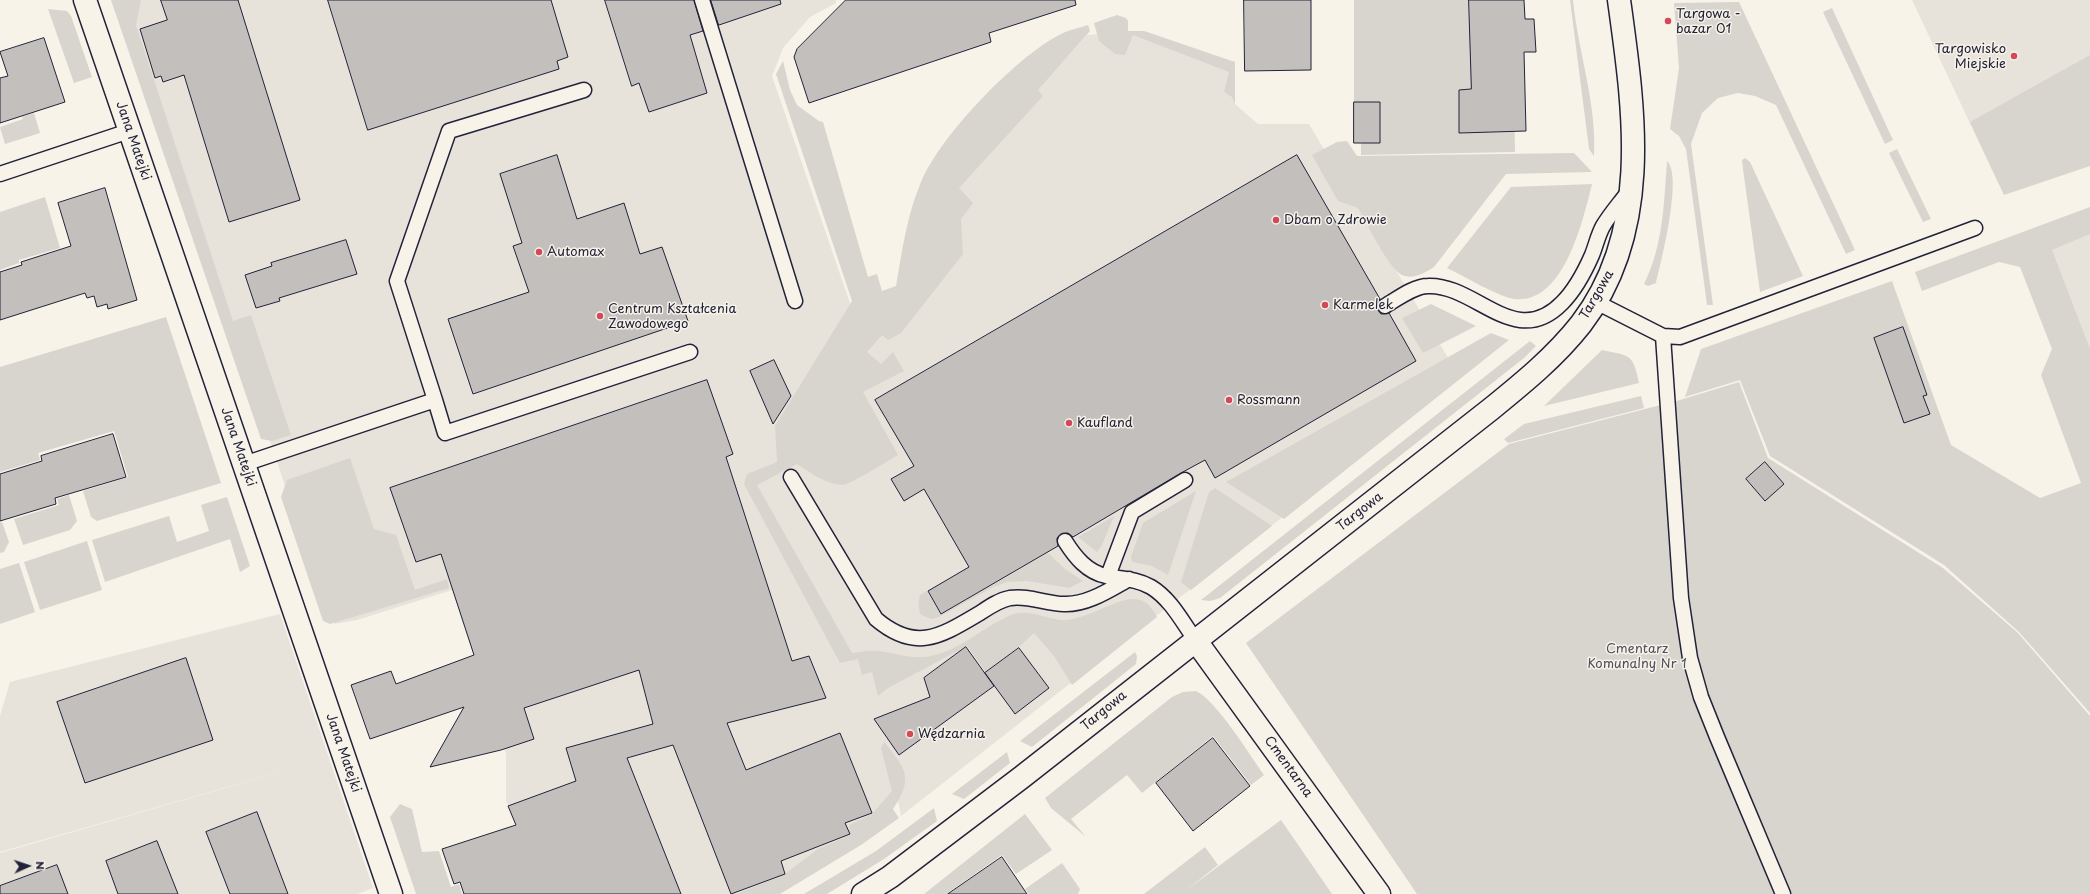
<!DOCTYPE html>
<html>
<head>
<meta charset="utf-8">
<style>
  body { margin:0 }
  #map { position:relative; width:2090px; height:894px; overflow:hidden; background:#f7f3e8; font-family:"Playpen Sans",sans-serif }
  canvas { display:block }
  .north { position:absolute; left:8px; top:846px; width:40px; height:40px; -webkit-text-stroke:3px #f7f3e8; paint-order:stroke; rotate:87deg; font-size:11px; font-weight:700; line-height:16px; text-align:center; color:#22223b }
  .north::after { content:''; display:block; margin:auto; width:14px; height:18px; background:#22223b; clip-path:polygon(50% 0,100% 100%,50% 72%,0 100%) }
</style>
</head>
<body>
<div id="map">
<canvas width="2090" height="894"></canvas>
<div class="north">N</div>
</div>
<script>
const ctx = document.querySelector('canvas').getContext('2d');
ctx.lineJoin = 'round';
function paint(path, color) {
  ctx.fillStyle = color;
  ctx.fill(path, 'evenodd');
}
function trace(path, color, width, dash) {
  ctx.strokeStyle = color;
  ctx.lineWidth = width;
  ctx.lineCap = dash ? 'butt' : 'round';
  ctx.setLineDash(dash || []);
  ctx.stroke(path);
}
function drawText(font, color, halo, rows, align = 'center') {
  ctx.font = font + ' "Playpen Sans",sans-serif';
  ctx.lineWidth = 3;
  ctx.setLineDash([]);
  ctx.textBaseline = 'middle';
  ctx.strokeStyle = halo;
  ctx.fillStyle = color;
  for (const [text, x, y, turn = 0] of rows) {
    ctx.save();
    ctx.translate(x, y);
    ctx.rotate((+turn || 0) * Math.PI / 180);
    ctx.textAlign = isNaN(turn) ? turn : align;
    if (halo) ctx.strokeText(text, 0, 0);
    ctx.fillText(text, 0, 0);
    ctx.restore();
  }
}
const built = new Path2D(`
  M123,0H836V3L810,17L783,48L772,76L852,309L902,290L914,225L1087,35L1144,31L1235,63V104L1258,124H1309L1460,378L901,816L896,791L852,836L786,876L740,894H540L506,800V754L452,590L357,620L334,624L287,492Z
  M1912,0H2090V152L1999,185Z
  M2090,225V433L2022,252Z
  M280,614L329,758L0,852V716L10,682Z
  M329,758L373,888L357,894H0V853Z`);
const green = new Path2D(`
  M111,0H141L136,25L233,321L251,315L291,435L272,441L261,439Z
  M1354,0H1512L1515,152L1361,155V143H1354Z
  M1570,0H1573C1578,52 1597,103 1594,156L1589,149Z
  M1739,2L1855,250L1846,254L1776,105L1755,96L1738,93L1718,98L1702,113L1691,144L1713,305H1707L1686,149L1679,136L1670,129L1679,68L1674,3Z
  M1832,8L1893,140L1885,144L1823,12Z
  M48,9L67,11L71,16L92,77L74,83Z
  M1117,15L1126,18L1128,21V31H1144L1235,62V104L1232,97L1224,92L1229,72L1133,35L1125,55L1115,54L1099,41L1094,23Z
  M1088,25L1090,31L1038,90L1043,96L959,188L973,203L961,219L963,254L901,333L888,340L882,335L867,352L881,364L893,352L904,371L863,392L898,455C889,460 850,485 842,485C825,484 811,473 797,464L757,485L852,653C861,652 871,650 879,651C895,653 908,658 924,657C957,654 982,627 1011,615C1027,608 1046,619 1062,620C1088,620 1117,597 1135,599C1147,600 1152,608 1157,617L1072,685L1054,656L1034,633L1020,646L986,672L967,646L888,688L878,696L872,672L862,675L858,659L840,663L744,484L747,474L777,462L775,426L852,301L776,74L783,61L790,90L797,105L819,121L823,122L868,277L877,274L882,291L896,286C902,251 907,215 921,182C941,135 1014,59 1059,35C1068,30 1079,28 1088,25Z
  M2090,55V166L2004,195L1970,122Z
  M34,113L40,133L5,144L0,127L23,119L22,117Z
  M1347,141L1357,156L1574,153L1592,172L1506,174L1434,267C1425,273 1413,280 1402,275C1388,268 1367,223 1358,208L1338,201L1312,155L1337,142Z
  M1897,149L1931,219L1923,222L1889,153Z
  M1745,158L1750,162L1803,276L1760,292L1743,169L1742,160Z
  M1667,161C1683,176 1661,262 1656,283L1648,286L1644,284C1663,246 1664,204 1667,161Z
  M1592,184C1583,220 1564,305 1514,299C1497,296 1464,276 1447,268L1511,187Z
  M45,197L60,248L19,260V263L0,270V212Z
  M2090,207V234L2052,250L2090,349V713L2019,632L1944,565L1770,456L1740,380L1685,397L1701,349L1892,281L1951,445L2040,498L2081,483L2041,375L2052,349L2020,267L1999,262L1922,291L1915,272Z
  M1431,304L1476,326L1423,353L1402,318Z
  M166,317L221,483L97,521L91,517L83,491L128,477L114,431L38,453L40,460L0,472V367Z
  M1491,333L1509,340L1284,519L1226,482Z
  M1530,341L1536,346L1524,358L1220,598L1210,601L1201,600Z
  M1602,350C1630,356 1633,353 1639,383L1544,406Z
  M1739,382L1768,458L1943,568L2018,633L2090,716V894H1417L1246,643L1509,444L1680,400Z
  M1641,396L1644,408L1508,443L1504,439L1524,424Z
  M350,458L374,529L396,535L415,590L447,579L449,588L330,624L323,621L281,497L287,480Z
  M1215,488L1272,526L1191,590L1181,582L1209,492Z
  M1196,491L1168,575L1152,566L1132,562L1131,557L1143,523Z
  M69,495L77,521L70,530L23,545L14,519L59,505L57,499Z
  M227,497L250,566L240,572L230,539L105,582L92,540L169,516L177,542L209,531L201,505Z
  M1114,516L1102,545L1097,552L1078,537Z
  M2,522L9,542L4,552L0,553V523Z
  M87,541L102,590L40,610L24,562Z
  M1048,553L1065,569L1083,581L1069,588L1027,581L1007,582L993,587L939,617L932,619L921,615C918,608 918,603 920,595L927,591L941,615Z
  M19,563L35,612L0,624V569Z
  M1135,652L1137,656L1136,664L1032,747L1020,741Z
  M1196,691C1217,701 1249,754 1264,775L1251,785L1213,736L1142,793L1127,775L1071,819L1086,837L1051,808L1045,798L1172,697L1183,692Z
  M884,742C906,769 914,778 893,809L899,818L861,845L780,894H737L785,874L818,849L850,835L849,825L872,814L892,791L881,748Z
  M1007,752L1010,763L964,799L952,794Z
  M400,804L412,809L422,852L439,851L451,887L459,884L462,894H416L390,817Z
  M934,808L937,821L884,859L827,894H804L876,851Z
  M1025,814L1052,850L1016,874L1002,855L946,894H924Z
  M1281,820L1332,894H1144L1205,847L1218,865L1185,891Z
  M1062,863L1080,889L1078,894H1029L1025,889Z`);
const building = new Path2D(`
  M161,0H238L300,200L229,222L184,75L163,82L161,76L155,78L140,29L167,20Z
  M328,0H551L568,57L557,61L559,69L368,130Z
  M605,0H694L703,31L690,35L707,93L649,112L639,83L632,86Z
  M711,0H780L781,4L719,25Z
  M846,0H1075L1076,5L989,33L991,42L809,103L794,57L797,49Z
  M1244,0H1311V70L1245,71Z
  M1469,0H1524L1525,19H1534L1536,52H1524L1526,131L1459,133V90L1471,89Z
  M44,38L65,102L0,123V78L8,76L0,52Z
  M1354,102H1380V143H1354Z
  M557,155L577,219L624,203L640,254L662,247L688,321L473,394L448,319L529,292L513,246L522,243L500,174Z
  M1297,155L1380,299L1377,302L1378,310L1381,314L1389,313L1416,361L1215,478L1205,460L1181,473L1073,537L1068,533L1061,534L1057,538L1058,546L941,614L928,591L969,567L924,489L904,501L891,479L914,466L875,400Z
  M105,188L137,300L108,309L107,304L97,307L94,296L87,298L85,293L0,320V272L22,265L21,262L71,246L58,203Z
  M346,240L357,274L279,298L280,301L256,308L245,275L272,266L271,263Z
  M1903,327L1927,395L1923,396L1930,414L1904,423L1874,338Z
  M774,360L791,396L773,424L750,371Z
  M707,380L733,454L726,457L792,661L809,656L826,698L727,723L746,770L840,733L872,813L845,823L850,834L781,861L785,874L731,894L673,745L627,758L681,894H464L460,882L454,884L442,849L516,825L508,806L576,781L566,748L653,724L639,670L524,708L534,739L501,750L430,767L464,707L370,739L351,685L391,671L396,684L474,655L441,554L416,562L390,488Z
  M113,434L126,477L55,498L56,504L0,521V474L42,461L41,456Z
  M1765,462L1784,484L1765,501L1746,479Z
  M966,647L994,686L899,755L874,719L930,697L924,678Z
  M1019,648L1049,688L1015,714L985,673Z
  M186,658L213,740L85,783L57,702Z
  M1213,738L1250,786L1193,831L1156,783Z
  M257,812L288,894H230L206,832Z
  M157,841L178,894H118L106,861Z
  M1002,857L1027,894H948Z
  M57,865L68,894H0V886Z`);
const lane = new Path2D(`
  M702,0L795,301
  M0,174L129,131
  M1596,302L1663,336L1680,337L1975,228
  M1385,306C1397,299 1414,286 1428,286C1476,284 1515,351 1562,303C1575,290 1585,271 1592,255C1596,245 1598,235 1603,226C1610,214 1620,203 1628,192
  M1663,336L1681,598L1690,658L1701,697L1717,737L1783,894
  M435,400L445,433L690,352
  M244,464L435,400L397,281L449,131L584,90
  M791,477L876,619C916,653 941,636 980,613C989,607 999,600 1010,598C1029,595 1046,604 1064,604C1087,605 1109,590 1129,579
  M1065,541C1075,557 1087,572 1106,576C1122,579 1137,579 1151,587C1171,599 1183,623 1196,641
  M1108,576L1132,512L1185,480`);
const street = new Path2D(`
  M85,0L391,894
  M1196,641L1379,894
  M863,894L890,877L1022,777L1491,409C1523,383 1555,357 1581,324C1653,230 1634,109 1619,0`);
const markers = [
  [1668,21,4,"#d1495b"],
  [2014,56,4,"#d1495b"],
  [1276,220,4,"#d1495b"],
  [539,252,4,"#d1495b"],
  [1325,305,4,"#d1495b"],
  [600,316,4,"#d1495b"],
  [1229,400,4,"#d1495b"],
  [1069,423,4,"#d1495b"],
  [910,734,4,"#d1495b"]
];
const poiNames = [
  ["Targowa -",1676,14],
  ["bazar 01",1676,29],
  ["Targowisko",2006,49,"right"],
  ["Miejskie",2006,64,"right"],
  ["Dbam o Zdrowie",1284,220],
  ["Automax",547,252],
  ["Karmelek",1333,305],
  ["Centrum Kształcenia",608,309],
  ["Zawodowego",608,324],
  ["Rossmann",1237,400],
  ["Kaufland",1077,423],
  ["Wędzarnia",918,734]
];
const streetNames = [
  ["Jana Matejki",133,141,71],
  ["Targowa",1597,295,-60],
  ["Jana Matejki",238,447,71],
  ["Targowa",1360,512,-38],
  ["Targowa",1104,711,-39],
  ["Jana Matejki",343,753,71],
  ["Cmentarna",1288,767,54]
];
const parkNames = [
  ["Cmentarz",1637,649],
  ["Komunalny Nr 1",1637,664]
];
paint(built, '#e7e3db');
paint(green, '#d8d5cf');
paint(building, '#c2bfbd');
trace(building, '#22223b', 1);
trace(lane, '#22223b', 17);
trace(street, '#22223b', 25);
trace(lane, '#f7f3e8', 14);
trace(street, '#f7f3e8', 22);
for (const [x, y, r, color] of markers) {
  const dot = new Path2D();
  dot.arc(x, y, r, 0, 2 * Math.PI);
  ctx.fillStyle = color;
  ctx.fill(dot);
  trace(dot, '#f7f3e8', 1.5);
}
drawText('13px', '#22223b', '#f7f3e8', poiNames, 'left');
drawText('13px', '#22223b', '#f7f3e8', streetNames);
drawText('13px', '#504f60', '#f7f3e8', parkNames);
</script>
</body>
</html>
